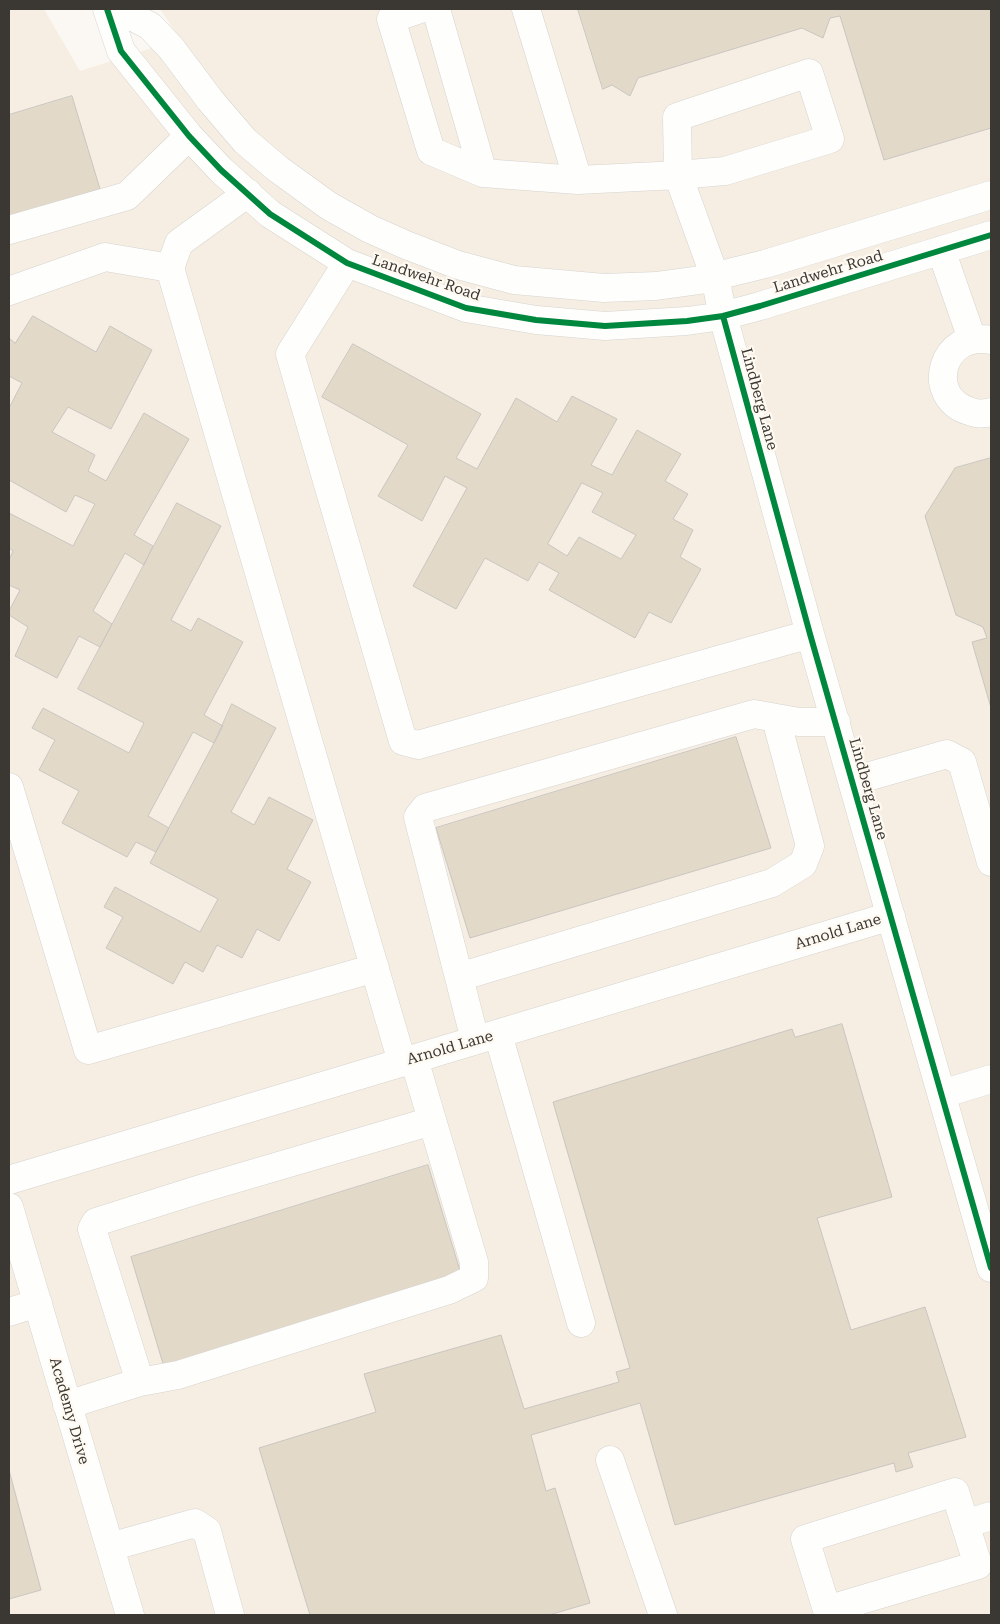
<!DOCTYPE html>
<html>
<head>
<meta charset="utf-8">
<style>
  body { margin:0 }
  #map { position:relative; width:1000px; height:1624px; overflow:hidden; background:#fbf8f4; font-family:"Roboto Serif",serif }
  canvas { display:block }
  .frame { position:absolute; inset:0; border:10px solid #3b3833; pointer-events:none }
</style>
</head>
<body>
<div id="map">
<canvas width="1000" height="1624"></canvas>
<div class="frame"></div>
</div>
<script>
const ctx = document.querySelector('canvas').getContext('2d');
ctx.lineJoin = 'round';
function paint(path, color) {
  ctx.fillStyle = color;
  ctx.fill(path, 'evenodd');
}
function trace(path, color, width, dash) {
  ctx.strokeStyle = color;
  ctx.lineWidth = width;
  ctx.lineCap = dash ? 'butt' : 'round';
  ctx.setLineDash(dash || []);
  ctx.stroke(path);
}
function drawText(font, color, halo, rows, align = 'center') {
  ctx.font = font + ' "Roboto Serif",serif';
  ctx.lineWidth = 4.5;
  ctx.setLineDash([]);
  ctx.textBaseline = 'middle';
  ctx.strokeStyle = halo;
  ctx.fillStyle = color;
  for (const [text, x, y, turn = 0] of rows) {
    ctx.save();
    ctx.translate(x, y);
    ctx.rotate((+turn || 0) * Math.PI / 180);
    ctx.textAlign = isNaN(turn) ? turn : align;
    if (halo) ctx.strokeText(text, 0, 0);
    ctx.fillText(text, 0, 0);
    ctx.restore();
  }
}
const built = new Path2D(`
  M9,9H44L80,71L180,39L160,9H991V1615H9Z`);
const building = new Path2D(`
  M578,9H991V128L884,160L840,16L830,18L823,38L802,28L638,78L630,96L612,85L603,89Z
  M72,96L100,189L9,216V115Z
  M33,316L96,352L110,326L152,350L111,429L68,407L52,432L95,455L88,471L106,481L144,413L189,439L134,535L153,546L144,565L125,553L93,611L112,624L100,647L79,636L57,678L15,656L28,627L9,615V611L20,590L9,585V560L13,551L9,548V513L73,546L95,504L75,495L66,512L9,480V408L22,383L9,376V338L15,343Z
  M353,344L481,414L456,458L477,469L516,398L557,422L572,396L617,419L591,465L612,475L637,430L681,454L665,481L688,494L673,519L693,530L680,557L701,569L671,623L649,612L635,638L549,590L559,573L539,562L528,581L485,558L456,609L413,586L467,488L445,476L422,521L378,496L408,445L322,397ZM582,483L603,493L592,512L636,535L621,559L579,537L567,556L548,544Z
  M991,458V708L972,642L987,638L983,627L956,615L925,516L955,468Z
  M177,503L221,526L171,620L191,631L198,618L243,642L204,715L223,726L214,743L193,732L148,816L169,828L156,852L136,842L127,857L62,823L79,791L39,770L55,740L32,728L43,708L129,753L144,723L78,689Z
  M232,704L276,728L231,812L254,825L269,797L313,820L287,869L311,882L279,941L257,929L242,958L217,945L203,972L185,962L173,984L106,948L123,917L104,907L115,887L200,932L218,899L150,863L214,743Z
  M736,737L771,848L470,938L436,828Z
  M842,1024L892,1197L817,1218L851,1330L925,1307L966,1437L908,1453L913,1467L896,1472L894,1463L675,1525L640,1403L531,1435L546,1491L555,1488L590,1603L549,1615H310L259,1448L376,1412L364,1374L501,1335L524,1409L619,1382L616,1372L630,1368L553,1102L792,1029L795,1037Z
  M428,1165L461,1274L164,1367L131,1257Z
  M9,1470L41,1590L9,1599Z`);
const minor = new Path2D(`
  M107,9L121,51L189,136L221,170L270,214L347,263L466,308L536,320L605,326L687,321L723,316L760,306L991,235
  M118,9L150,26L171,48L210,100L245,141L278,169L329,206L370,229L406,245L458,265L514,280L604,288L656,286L700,280L765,264L991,195
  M420,9L391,19L431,151L483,173L578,180L678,175L715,277L723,316L810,634L991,1268
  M436,9L483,173
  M526,9L578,180
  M809,73L830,139L725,171L678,175L677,117Z
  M248,193L179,243L170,268L402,1062
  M9,230L127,196L189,136
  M941,250L972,339
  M347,263L290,354L403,741L418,745L810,634
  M9,291L105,257L170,268
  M991,340C941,330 924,397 969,411C976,414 984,414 991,412
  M853,781L947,754L962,762L991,862
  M9,787L88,1050L375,968
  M459,977L772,883L803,864L810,846L776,719
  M498,1034L581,1323
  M475,1040L418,817L425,808L754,714L799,722H836
  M942,1094L991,1079
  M9,1180L891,916
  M9,1207L130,1615
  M9,1312L38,1303
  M140,1382L92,1229L96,1222L197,1190L432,1121
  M67,1405L140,1382L178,1375L449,1290L474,1278V1262L414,1059
  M610,1460L663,1615
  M955,1492L978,1565L827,1610L805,1539Z
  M965,1524L991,1516
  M110,1547L195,1523L207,1531L230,1615`);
const cycleway = new Path2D(`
  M107,9L121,51L189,136L221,170L270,214L347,263L466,308L536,320L605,326L687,321L723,316L760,306L991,235
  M723,316L810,634L991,1268`);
const streetNames = [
  ["Landwehr Road",828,272,-17],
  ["Landwehr Road",426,278,19],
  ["Lindberg Lane",759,399,75],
  ["Lindberg Lane",868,789,74],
  ["Arnold Lane",838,932,-17],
  ["Arnold Lane",450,1048,-16],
  ["Academy Drive",69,1411,74]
];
paint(built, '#f6eee2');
paint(building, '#e3d9c9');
trace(building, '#c9c6c2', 1);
trace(minor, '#d6d3cf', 29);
trace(minor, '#fefefd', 28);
trace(cycleway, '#00873e', 6);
drawText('15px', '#3b3833', '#fef9f1', streetNames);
</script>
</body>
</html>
